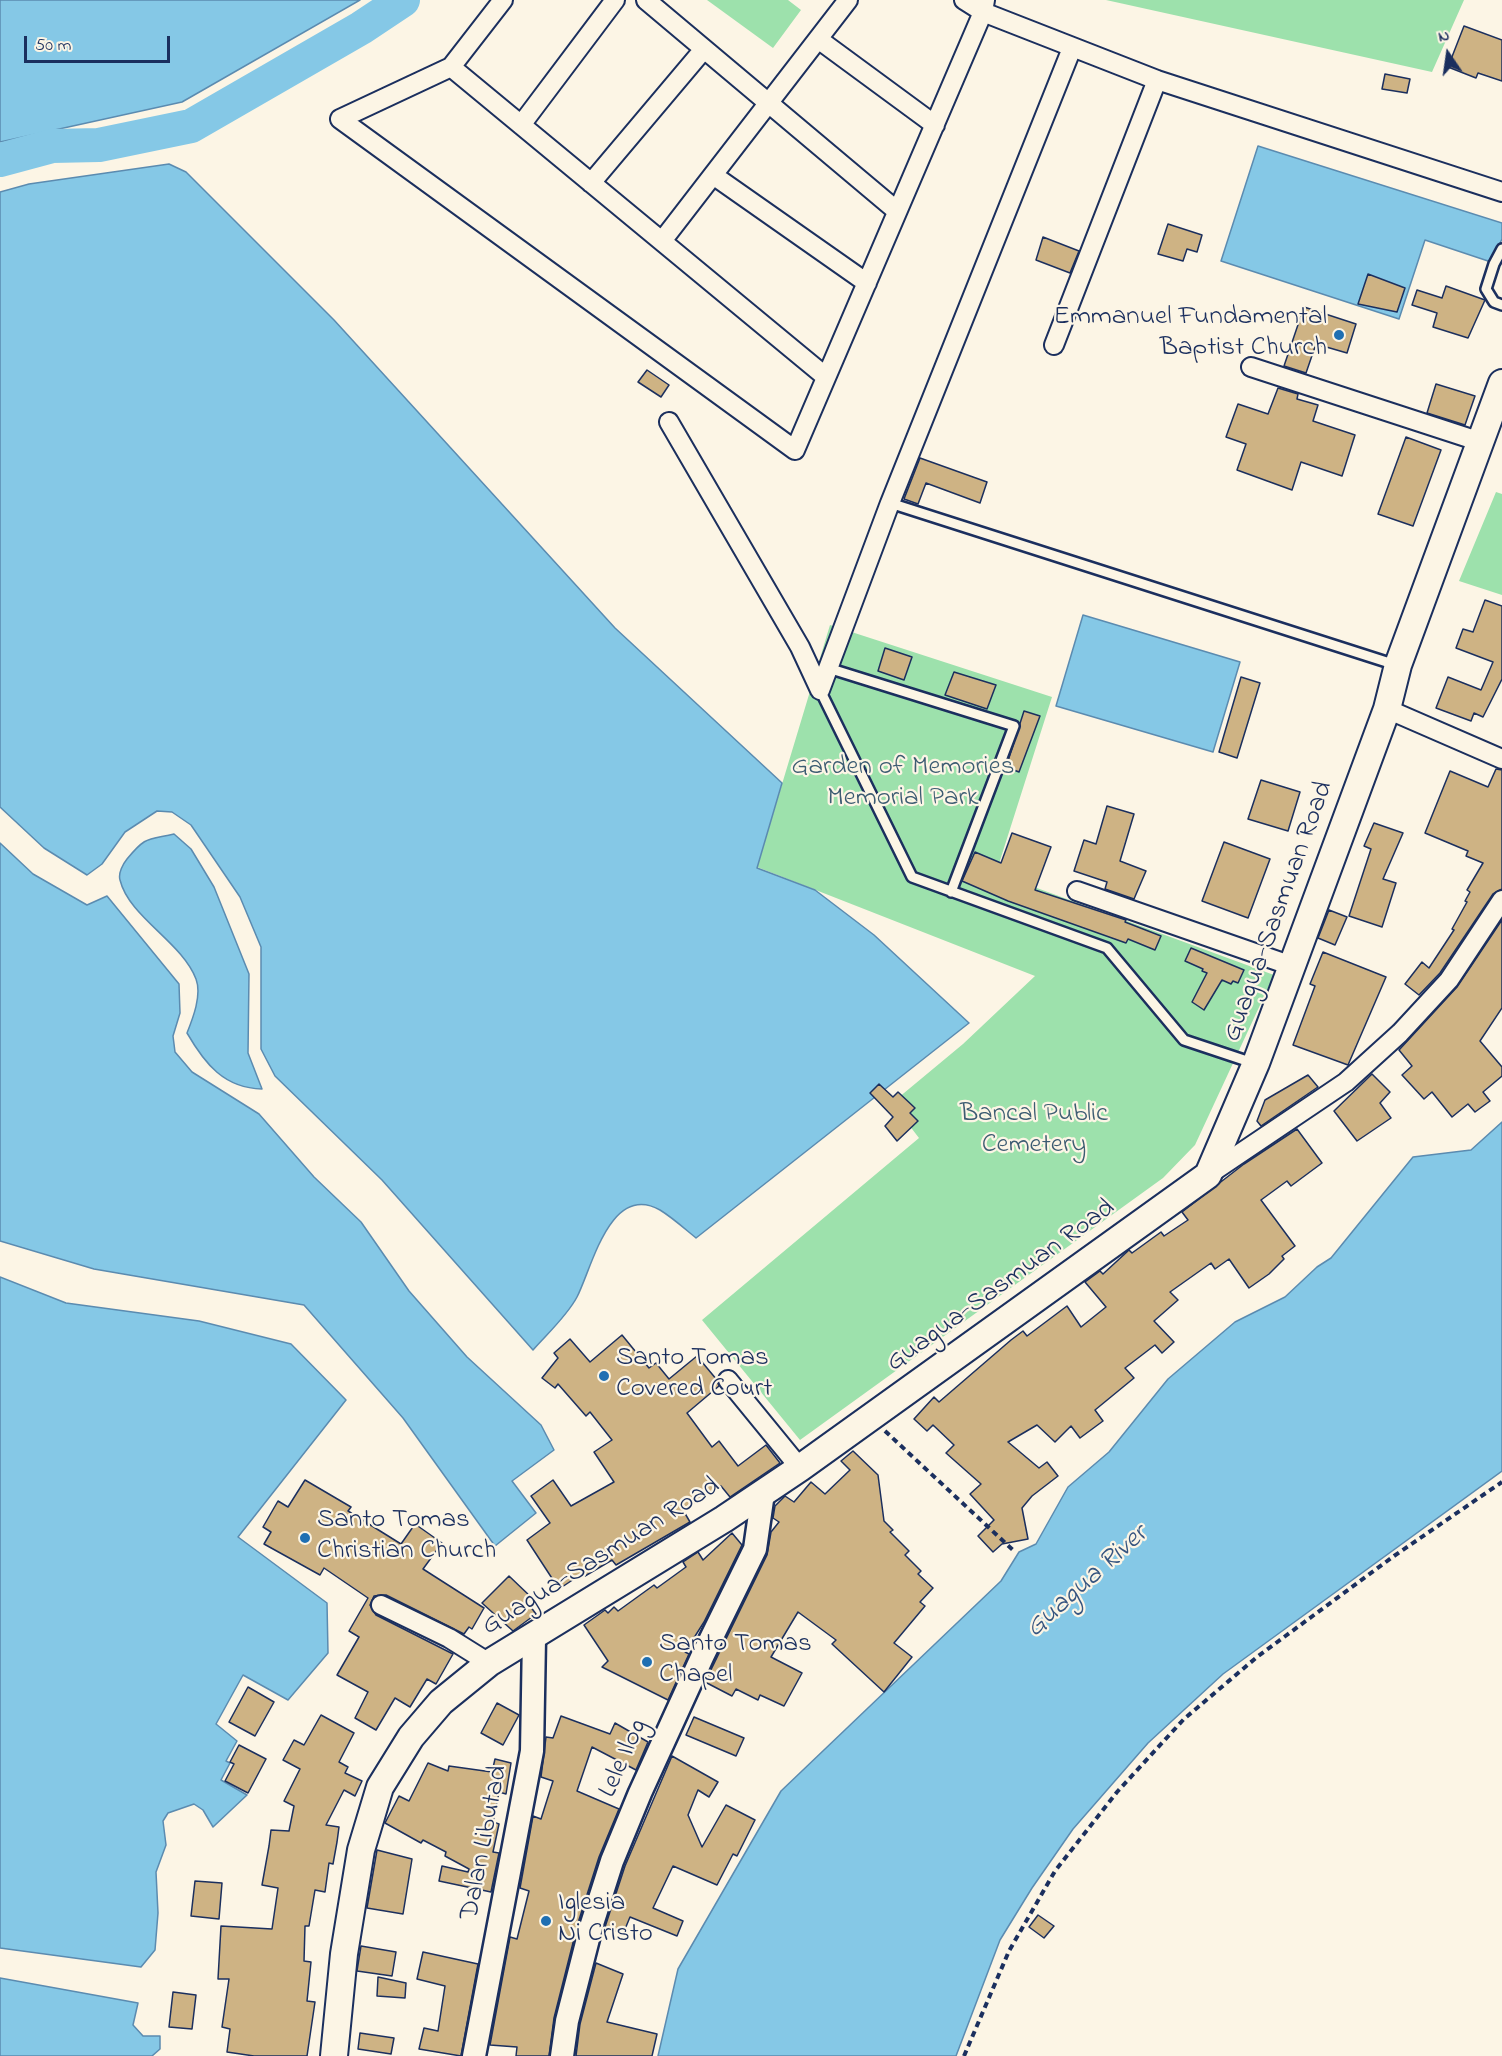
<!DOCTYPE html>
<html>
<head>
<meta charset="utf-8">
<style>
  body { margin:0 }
  #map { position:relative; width:1502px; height:2056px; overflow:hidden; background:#fcf5e5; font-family:"Indie Flower",sans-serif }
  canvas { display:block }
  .north { position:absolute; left:1418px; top:24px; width:60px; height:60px; -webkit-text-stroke:4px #fcf5e5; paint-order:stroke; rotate:347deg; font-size:16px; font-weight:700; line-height:24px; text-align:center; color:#1b2f5e }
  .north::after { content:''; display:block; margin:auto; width:21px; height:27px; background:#1b2f5e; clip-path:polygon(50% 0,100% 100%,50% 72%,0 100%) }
  .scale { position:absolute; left:24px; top:36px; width:146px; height:27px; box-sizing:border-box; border:3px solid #1b2f5e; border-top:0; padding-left:8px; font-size:18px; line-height:21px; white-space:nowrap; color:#1b2f5e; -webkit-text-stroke:4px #fcf5e5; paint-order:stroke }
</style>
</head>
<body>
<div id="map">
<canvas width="1502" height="2056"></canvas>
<div class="north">N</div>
<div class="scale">50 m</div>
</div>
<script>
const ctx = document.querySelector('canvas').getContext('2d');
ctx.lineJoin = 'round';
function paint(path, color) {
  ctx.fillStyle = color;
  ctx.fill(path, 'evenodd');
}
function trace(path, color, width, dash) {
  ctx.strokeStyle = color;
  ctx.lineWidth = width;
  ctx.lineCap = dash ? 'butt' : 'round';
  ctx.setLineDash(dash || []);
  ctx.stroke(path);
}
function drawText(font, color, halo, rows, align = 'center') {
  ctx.font = font + ' "Indie Flower",sans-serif';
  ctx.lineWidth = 4.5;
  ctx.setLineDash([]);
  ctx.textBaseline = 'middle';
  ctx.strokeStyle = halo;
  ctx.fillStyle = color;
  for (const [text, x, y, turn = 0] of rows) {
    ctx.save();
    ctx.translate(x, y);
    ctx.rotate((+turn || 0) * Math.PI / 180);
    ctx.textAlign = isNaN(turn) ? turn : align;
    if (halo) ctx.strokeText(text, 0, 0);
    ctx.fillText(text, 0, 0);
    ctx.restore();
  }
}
const green = new Path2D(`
  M707,0H788L801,10L773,48Z
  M1106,0H1464L1432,72Z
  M1496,492L1502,494V595L1459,581Z
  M830,625L1052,697L996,873L1274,975L1195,1145L1163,1178L800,1440L702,1320L919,1138L892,1103L963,1044L1035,976L757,867Z`);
const water = new Path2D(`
  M0,0H360L182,102L0,142Z
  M1258,146L1502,223V239L1491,262L1425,240L1399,319L1221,261Z
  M169,164L186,172L334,320L615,628L782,783L757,868L815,890L874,935L969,1023L696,1238C685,1229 673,1218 660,1210C610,1182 592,1268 577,1297C567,1316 547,1334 533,1350L382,1180L275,1076L261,1049V947L240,897L191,825L172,812L157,811L125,832L102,864L87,875L44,848L0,807V192L29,184Z
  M1083,615L1240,662L1213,752L1056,706Z
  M174,834L191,849L214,887L249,974L248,1053L262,1089C224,1088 205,1064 187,1033C193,1018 202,995 196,979C182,942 129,917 120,880C118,873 123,864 127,859C146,836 147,840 174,834Z
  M0,843L33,874L87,905L107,896L179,984L180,1013L173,1036L175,1052L192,1072L259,1114L314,1177L361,1222L409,1291L467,1357L541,1425L554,1450L512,1481L536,1513L495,1546L403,1418L304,1305L94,1269L0,1241Z
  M1502,1122V1471L1223,1674L1148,1743L1073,1829L1032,1888L1000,1940L956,2056H658L678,1969L781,1791L1001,1581L1019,1552L1036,1544L1068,1487L1109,1452L1168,1379L1235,1322L1285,1297L1317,1267L1331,1258L1413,1157L1471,1150Z
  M0,1277L66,1303L199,1321L291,1344L346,1400L238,1537L327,1603L328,1653L288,1700L243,1675L216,1724L237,1741L226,1761L230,1763L221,1780L247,1795L213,1827L203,1810L194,1804L168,1813L163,1821L166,1845L156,1872L158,1913L155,1950L141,1967L0,1948Z
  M0,1978L138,2003L133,2025L143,2036H160V2049L152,2056H0Z`);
const river = new Path2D(`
  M0,160L52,146L99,145L191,126L361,28L403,0`);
const building = new Path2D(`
  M1464,26L1502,40V81L1478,73L1476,78L1448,67Z
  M1385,74L1410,79L1407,93L1382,89Z
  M1168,224L1202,235L1197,252L1187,249L1183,261L1158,254Z
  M1043,237L1079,251L1070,273L1036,260Z
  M1368,274L1405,288L1397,312L1358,304Z
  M1446,286L1485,300L1468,338L1433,327L1437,313L1412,305L1417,290L1442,298Z
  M1304,307L1356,324L1347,353L1316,344L1306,373L1284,366Z
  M647,370L669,385L661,397L638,382Z
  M1436,384L1475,396L1465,425L1427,413Z
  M1278,388L1298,394L1297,399L1318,405L1313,421L1355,435L1342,476L1301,462L1292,490L1237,470L1246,444L1226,437L1238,404L1268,414Z
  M1406,437L1441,450L1413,526L1378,514Z
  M920,458L987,482L980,503L926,483L918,504L904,499Z
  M1485,600L1502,606V679L1483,717L1474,713L1471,721L1436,708L1448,677L1481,690L1493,662L1456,648L1463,629L1473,632Z
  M885,648L912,657L904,680L878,671Z
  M954,672L996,685L987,709L945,695Z
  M1241,677L1260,683L1237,758L1219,752Z
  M1024,711L1040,716L1019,772L1006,767Z
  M1496,769L1502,770V889L1493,894L1440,973L1419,995L1405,984L1422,962L1429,968L1454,930L1452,929L1467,902L1465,901L1470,892L1467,890L1483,863L1466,856L1468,851L1425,833L1450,771L1488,787Z
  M1261,780L1300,792L1288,831L1248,819Z
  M1107,806L1134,814L1120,861L1146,871L1134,899L1105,889L1107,882L1074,871L1084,840L1096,844Z
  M1374,823L1403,833L1383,879L1396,883L1382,927L1349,916L1371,849L1364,846Z
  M1012,833L1051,847L1035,890L1126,920L1125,922L1161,936L1155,950L1128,939L1126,943L1008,901L962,881L975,852L1001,863Z
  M1224,842L1270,859L1248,918L1202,901Z
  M1329,910L1347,917L1335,945L1318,938Z
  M1502,920V1008L1480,1041L1502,1067V1076L1483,1092L1490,1101L1475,1112L1468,1104L1452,1117L1432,1092L1424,1099L1402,1075L1412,1066L1399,1050L1457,987Z
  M1191,948L1244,970L1238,983L1233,981L1231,984L1222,980L1204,1010L1192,1002L1207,973L1202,971L1203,969L1185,961Z
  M1323,952L1386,977L1348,1065L1293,1045L1315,986L1310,984Z
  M1372,1074L1390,1092L1380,1103L1391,1118L1357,1141L1334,1111Z
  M1308,1075L1318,1087L1261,1126L1257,1121L1265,1100Z
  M879,1084L893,1097L898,1092L915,1108L910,1113L918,1121L897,1141L885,1126L893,1117L870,1093Z
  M1297,1129L1322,1163L1291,1186L1287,1181L1261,1200L1295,1246L1282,1256L1284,1259L1269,1274L1249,1288L1229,1259L1215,1269L1211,1263L1170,1292L1178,1300L1154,1321L1174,1342L1162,1353L1155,1345L1125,1368L1134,1378L1095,1410L1103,1421L1080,1438L1071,1426L1055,1442L1037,1425L1008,1442L1039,1468L1047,1462L1058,1476L1032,1496L1022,1508L1028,1539L1002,1544L993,1552L978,1536L994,1520L970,1494L981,1484L946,1453L954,1445L933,1425L927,1431L914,1419L934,1397L939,1402L1011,1340L1023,1331L1027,1336L1067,1306L1081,1327L1106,1307L1085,1282L1100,1271L1103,1274L1129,1250L1132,1253L1161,1232L1164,1236L1188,1220L1182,1212L1244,1164Z
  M622,1335L649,1368L656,1363L669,1379L697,1356L717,1380L719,1386L687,1413L712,1447L719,1441L738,1466L766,1445L780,1463L730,1497L721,1486L683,1510L690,1522L616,1565L612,1560L585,1576L583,1573L559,1589L527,1540L550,1523L531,1496L553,1480L571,1506L614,1482L594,1452L612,1440L590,1412L586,1416L558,1384L555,1388L542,1378L558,1358L554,1353L570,1339L590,1362Z
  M853,1451L878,1475L884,1521L893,1530L890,1532L909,1551L905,1555L921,1571L918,1574L933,1588L920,1602L925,1606L894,1643L912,1657L884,1692L832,1644L836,1640L798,1612L771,1657L802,1673L784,1706L760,1695L758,1700L736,1689L732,1696L705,1682L767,1555L771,1532L779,1522L773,1518L775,1506L785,1496L794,1502L811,1482L825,1494L850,1470L841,1461Z
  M305,1480L351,1507L348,1511L401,1544L415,1524L442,1543L423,1569L484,1608L472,1629L469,1627L464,1634L386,1595L374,1596L370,1605L376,1615L453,1654L436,1684L427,1679L410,1707L395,1698L376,1730L355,1718L368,1692L337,1675L359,1637L349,1631L368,1598L324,1568L320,1575L264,1544L271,1532L263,1527L278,1501L288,1507Z
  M732,1533L742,1545L704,1622L685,1652L689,1654L668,1700L602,1667L608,1661L584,1625L605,1610L608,1613L614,1607L618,1611L654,1585L657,1588L686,1567L683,1562L698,1552L703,1560Z
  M509,1576L531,1597L527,1602L536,1614L513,1631L482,1603Z
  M248,1687L274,1702L255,1736L229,1722Z
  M497,1703L519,1715L503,1745L481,1733Z
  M321,1715L354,1733L339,1762L348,1767L345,1773L362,1781L355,1796L344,1790L326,1825L339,1827L337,1842L333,1864L329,1863L325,1892L315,1890L309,1926H305L304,1961L311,1962L307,2001L315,2002L307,2056H254L227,2052L230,2029L222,2027L229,1979H218L221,1926L272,1929L278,1888L262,1885L269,1846L271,1830L289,1831L294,1806L284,1801L300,1769L283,1760L294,1740L304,1745Z
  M561,1716L610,1734L615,1723L648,1742L636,1770L592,1747L577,1791L619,1809L599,1857L578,1923L554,2018L549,2056H516L517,2047L490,2045L510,1937L517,1939L529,1891L520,1888L533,1816L541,1819L553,1781L541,1777L546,1737L553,1738Z
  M694,1717L744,1738L736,1756L686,1735Z
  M239,1745L266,1759L248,1793L225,1781L234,1764L230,1762Z
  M672,1756L718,1782L709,1797L698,1790L688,1815L702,1847L726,1805L755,1820L737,1856L733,1854L717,1885L673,1866L653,1908L683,1921L677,1936L630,1917L623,1934L605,1927L625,1866Z
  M495,1759L511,1763L506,1794L499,1792L493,1822L499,1824L493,1852L499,1853L491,1892L439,1881L442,1866L468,1872L469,1869L445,1856L446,1852L423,1840L421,1843L385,1823L399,1796L409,1801L428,1763L448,1771L449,1766L492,1772Z
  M377,1850L412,1859L403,1914L367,1908Z
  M195,1881L222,1883L219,1919L191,1916Z
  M1038,1915L1054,1926L1044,1938L1029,1927Z
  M361,1946L396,1952L392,1976L357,1971Z
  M423,1952L478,1964L461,2056L419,2049L424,2028L438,2031L445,1986L417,1979Z
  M596,1963L623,1974L607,2022L657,2034L652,2056H576L580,2024Z
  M378,1977L406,1983L405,1998L377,1996Z
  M173,1992L196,1995L192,2029L169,2027Z
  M360,2033L394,2038L391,2054L358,2049Z`);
const path = new Path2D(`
  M885,1431L1014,1551
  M964,2056L1009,1951L1055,1871L1117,1792L1184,1719L1257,1657L1394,1556L1502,1482`);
const service = new Path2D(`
  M1502,249L1494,264L1486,289L1494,302L1502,305
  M890,503L1396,665
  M828,668L1014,726L951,892
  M820,690L912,877L1107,948L1184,1040L1253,1063`);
const minor = new Path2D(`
  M503,0L451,67L340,119L795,450L983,12L985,0
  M646,0L897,211
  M964,0L983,12L1157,80L1502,192
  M818,39L935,125
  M451,67L826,377
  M521,125L615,0
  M713,175L867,283
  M591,183L704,49
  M662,241L848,0
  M1054,345L1157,80
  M1251,367L1481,442
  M669,422L800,647L820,690L890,503L1072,48
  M1387,709L1502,759
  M1077,891L1292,966
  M1208,1175L1346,1082L1400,1033L1449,980L1502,900
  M728,1380L800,1468
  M381,1605L449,1638L489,1663`);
const tertiary = new Path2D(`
  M474,2056L532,1751L534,1638
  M562,2056L567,2021L591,1927L612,1861L640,1793L703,1655L755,1549L763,1493`);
const secondary = new Path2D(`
  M334,2056L344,1954L361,1850L380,1787L411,1737L441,1702L489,1663L724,1519L800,1468L1208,1175L1256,1063L1387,709L1398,665L1502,383`);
const markers = [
  [1339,335,6,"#1f6fb2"],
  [604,1376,6,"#1f6fb2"],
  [305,1538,6,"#1f6fb2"],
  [647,1662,6,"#1f6fb2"],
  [546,1921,6,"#1f6fb2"]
];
const poiNames = [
  ["Emmanuel Fundamental",1327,319,"right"],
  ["Baptist Church",1327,350,"right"],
  ["Santo Tomas",616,1360],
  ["Covered Court",616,1391],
  ["Santo Tomas",317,1522],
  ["Christian Church",317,1553],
  ["Santo Tomas",659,1646],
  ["Chapel",659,1677],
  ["Iglesia",558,1905],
  ["Ni Cristo",558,1936]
];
const parkNames = [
  ["Garden of Memories",903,769],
  ["Memorial Park",903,800],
  ["Bancal Public",1034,1116],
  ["Cemetery",1034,1147]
];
const streetNames = [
  ["Guagua-Sasmuan Road",1280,912,-70],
  ["Guagua-Sasmuan Road",1002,1287,-36],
  ["Guagua-Sasmuan Road",602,1558,-32],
  ["Lele Ilog",625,1759,-66],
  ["Dalan Libutad",486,1843,-79]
];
const waterNames = [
  ["Guagua River",1088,1583,-42]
];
paint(green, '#9de1ac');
paint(water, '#85c8e6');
trace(water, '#5b8bb0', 1.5);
trace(river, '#85c8e6', 34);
paint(building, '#ceb384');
trace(building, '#1b2f5e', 1.5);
trace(service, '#1b2f5e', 14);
trace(minor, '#1b2f5e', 22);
trace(tertiary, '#1b2f5e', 27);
trace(secondary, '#1b2f5e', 30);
trace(path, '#1b2f5e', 4, [6, 4.5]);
trace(service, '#fcf5e5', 9);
trace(minor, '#fcf5e5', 18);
trace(tertiary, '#fcf5e5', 22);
trace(secondary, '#fcf5e5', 26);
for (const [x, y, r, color] of markers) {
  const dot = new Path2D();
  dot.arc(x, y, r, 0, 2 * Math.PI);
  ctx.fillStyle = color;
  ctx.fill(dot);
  trace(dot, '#fcf5e5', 2);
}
drawText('27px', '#1b2f5e', '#fcf5e5', poiNames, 'left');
drawText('27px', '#3c5c72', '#fcf5e5', parkNames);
drawText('27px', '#1b2f5e', '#fcf5e5', streetNames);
drawText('italic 28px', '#365580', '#fcf5e5', waterNames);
</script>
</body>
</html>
